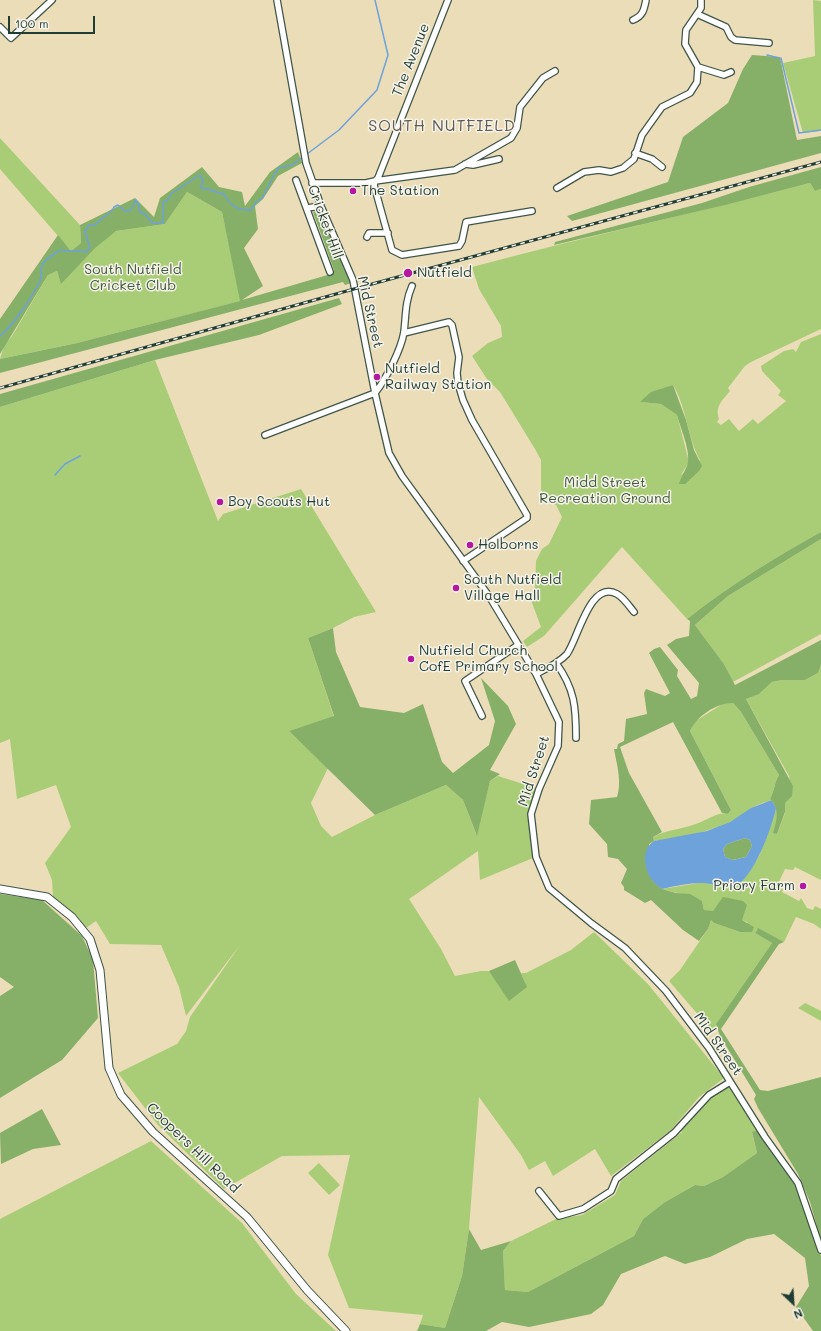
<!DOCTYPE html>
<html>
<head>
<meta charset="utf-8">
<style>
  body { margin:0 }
  #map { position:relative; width:821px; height:1331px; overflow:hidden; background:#ecddb9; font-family:Mali,sans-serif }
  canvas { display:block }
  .north { position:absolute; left:773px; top:1283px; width:40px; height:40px; -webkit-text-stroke:3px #f7f3e8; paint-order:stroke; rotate:155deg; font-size:11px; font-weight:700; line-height:16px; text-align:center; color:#1f3d34 }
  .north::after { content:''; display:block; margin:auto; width:14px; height:18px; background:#1f3d34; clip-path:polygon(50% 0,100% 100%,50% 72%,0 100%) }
  .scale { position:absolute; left:8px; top:16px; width:87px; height:18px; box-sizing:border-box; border:2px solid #1f3d34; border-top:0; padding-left:5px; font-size:12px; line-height:14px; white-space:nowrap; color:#1f3d34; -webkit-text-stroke:3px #f7f3e8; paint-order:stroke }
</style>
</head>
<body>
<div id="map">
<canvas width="821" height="1331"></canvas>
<div class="north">N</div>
<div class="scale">100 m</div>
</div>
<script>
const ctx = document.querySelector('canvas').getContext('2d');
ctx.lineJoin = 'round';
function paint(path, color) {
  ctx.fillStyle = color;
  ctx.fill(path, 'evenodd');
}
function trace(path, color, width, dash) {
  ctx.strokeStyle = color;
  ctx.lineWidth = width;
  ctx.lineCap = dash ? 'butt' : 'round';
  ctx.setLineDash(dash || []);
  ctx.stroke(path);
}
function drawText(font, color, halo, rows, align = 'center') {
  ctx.font = font + ' Mali,sans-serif';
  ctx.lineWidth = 3;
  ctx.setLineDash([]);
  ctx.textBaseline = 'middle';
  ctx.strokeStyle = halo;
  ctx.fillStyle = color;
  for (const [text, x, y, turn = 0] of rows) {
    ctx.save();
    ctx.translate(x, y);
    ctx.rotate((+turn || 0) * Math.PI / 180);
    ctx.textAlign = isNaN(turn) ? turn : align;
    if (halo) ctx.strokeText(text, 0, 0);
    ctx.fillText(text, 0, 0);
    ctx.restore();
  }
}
const green = new Path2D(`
  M813,0L821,1V131L803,133L783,63L815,56Z
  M0,138L80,225L81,243L71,251L0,169Z
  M810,183L815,191L821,189V329L751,362L745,366L728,388L730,391C722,401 715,406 719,419L717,422L721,425L729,419L739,431L753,419L758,424L786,401L778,395L781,391L762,371L761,366L784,351L793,349L796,352L801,342L821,334V532C774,558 730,585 687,619L622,547L544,636L527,647L523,641L541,627L531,600L535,587L536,561L542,549L549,544L562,517L556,505L549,502L541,490V460L535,449L500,392L487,379L472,356L488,343L502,337L501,326L479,289L472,267C584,237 698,212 810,183ZM673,385C687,408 687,437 700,460L681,475L689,462L677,415L661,404L640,402Z
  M187,192L222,212L241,301L77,343L0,359L4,345L12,336L48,275L57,271L61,283L69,261L116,231L165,224Z
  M155,360L218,521L223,514L301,489L376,612L354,617L333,628L308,638L334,717L289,731L328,768L311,803L321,826L332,837L375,815L446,785L463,800L476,834L490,781L498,776L536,788L529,813L533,858L480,880L478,851L409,899L441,949L455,976L481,971H489L526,986L521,973H526L571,950L594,932L648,984L724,1078L699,1097L671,1130L611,1176L595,1149L553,1176L545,1161L529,1170L521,1155L479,1097L469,1229L462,1276L445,1328L420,1324L423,1315L349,1308L328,1255L350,1155L282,1156L224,1189L158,1125L118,1073L177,1044L186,1031L190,1017L240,945L186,1016L179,987L161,945L110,944L96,921L86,928L77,916L53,898L52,880L45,863L71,827L56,785L17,799L10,739L0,743V407Z
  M821,539V634L733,682L724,664L695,625L728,596Z
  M821,665V880L795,867L793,870L785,869L777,886L783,889L782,892L799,901L801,898L807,908L813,910L815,906L821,909V929L814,924L796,917L784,942L757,929L755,933L772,943L716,1024L718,1029L713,1032L669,981L680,970L708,929L711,920L714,923L740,932L752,931L747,922L742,920L704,910L702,901C688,893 677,894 662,889L704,882L721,887L750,871L760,854L776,808L778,813L774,832L777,834L785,813V803L792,795L789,776L746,699L760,693L772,682L782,680H805L818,673Z
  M724,703H733L741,712L779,775C774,783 775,790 770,799L772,801C755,802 743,816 728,823C705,833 679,838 654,841L653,837C668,829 685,829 701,822C710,818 719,812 728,814L731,810L690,731L694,722Z
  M805,1003L821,1011V1021L798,1008Z
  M729,1087L758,1130L752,1133L757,1153L723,1177L704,1186L695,1185L665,1202L643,1219L634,1236L528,1292L505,1290L503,1251L511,1241L556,1219L582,1215L615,1195L621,1181L682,1132L680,1130L706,1100Z
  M151,1141L242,1223L296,1294L336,1331H0V1219Z
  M319,1163L340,1185L329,1195L308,1173Z`);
const forest = new Path2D(`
  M752,55L780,57L797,140L821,136V153L572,221L567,216L668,182L683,137L728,103L743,69Z
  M298,152L302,163L278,176L263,199L255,206L258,229L244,248L263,286L242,300L331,274L334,270L313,212L319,210L351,283L345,285L343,282L0,373V359L77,343L240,301L222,212L187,192L165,224L116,231L95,248L61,284L57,271L48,275L0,354V319L58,235L71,251L81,243L80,225L135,198L154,217L160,198L202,167L219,187L242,192L245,206L270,172Z
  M821,167V189L815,191L810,183L725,205L554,245L555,242L702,203L749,187Z
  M339,298L342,304L259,335L155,360L0,407V394Z
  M673,385L686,420L694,450L702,466L699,471L685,484H679C681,476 688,467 688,461C690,449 680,427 677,415L661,404L640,402L651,392Z
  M821,532V539L728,596L695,625L724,664L735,685L821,640V665L818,673L805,680H782L772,682L759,694L746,699L793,786L792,796L785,803V812L777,834L773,833C777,819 780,810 770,799C775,790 774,783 779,775L741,712L733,703C716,703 697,716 690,731L731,810L728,814L722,813L673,722L620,747L629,773L662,832L653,837L654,841L649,844L652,880L662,889L676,893L690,894L702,901L704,910L713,911L723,897L743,901L747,905L742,920L754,927L752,932H740L714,923L711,920L708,929L699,941L683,930L651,900L645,903L624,890V887L621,883L627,869L618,859L608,857L607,844L589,824L591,800L617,797C622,782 617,765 614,749H617L618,744L624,741L626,719L647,714L644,693L646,689L665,696L670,693L649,653L654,649L660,647L678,670L677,676L691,699L697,696L699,683L667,645L676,639L689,636L690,621L687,619C730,585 774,558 821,532Z
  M333,628L336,652L360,707L404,713L423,704L442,762L453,773L489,745L495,721L481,678L508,706L516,724L490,770L500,774L490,781L477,836L463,800L446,785L375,815L289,731L334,716L308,638Z
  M745,838L750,840L752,846L746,857L733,860L725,857L723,849L727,844Z
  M0,894L42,900L82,936L93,960L98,1018L62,1060L0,1098V996L14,987L0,977Z
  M758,928L784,942L779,944L721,1029L760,1090L768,1091L821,1077V1241L810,1202L798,1174L758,1108L754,1099L756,1095L720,1036L716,1024L772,943L755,933Z
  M515,960L527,987L509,1001L489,971Z
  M42,1109L61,1145L33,1149L1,1164L0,1133Z
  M758,1130L797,1188L821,1255V1331H813L796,1307L809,1286L805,1258L774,1234L747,1239L710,1257L685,1264L665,1256L621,1274L603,1305L591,1314L529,1327L502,1322L486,1331H417L420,1324L445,1328L462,1276L469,1229L481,1250L511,1241L503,1251L505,1290L528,1292L634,1236L643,1219L665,1202L695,1185L704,1186L723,1177L757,1153L752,1132Z`);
const water = new Path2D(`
  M769,801H772L776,808C772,827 754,878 735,886C723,890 712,882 701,883C688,883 675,886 662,889C658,886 654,883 652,880C644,869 641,849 654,841L707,831L730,822L751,808ZM745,838L750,840L752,846L746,857L733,860L725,857L723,849L727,844Z`);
const stream = new Path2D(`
  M767,55L779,58
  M781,58L799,133L821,130
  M307,154L339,130L377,90L388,55L375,0
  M0,336C13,326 32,297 40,281C42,278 41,274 41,269C42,260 53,255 60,250C69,252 76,250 86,252L90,248L85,231L89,225H95C101,217 110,216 114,207L118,205L125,211L131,210L136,200L139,204V211L146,215L152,223H163V202L167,201L171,194L199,175L203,180L201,188C209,188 216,193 224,194C231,207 237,210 251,210L255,203L262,198L278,168L292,165L304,156
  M55,475L65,464L80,456`);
const minor = new Path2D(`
  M277,0L306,163L321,206L353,280L375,393L389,453L402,476L489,596L536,674L559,722L558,746L539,789L531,814L536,857L549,888L591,923L625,948L666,991L709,1048L765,1137L798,1183L821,1250
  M697,14L726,27L731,37L735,40L769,43
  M633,20C643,16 644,10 646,0
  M0,27L11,38L52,0
  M698,67L724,75L731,72
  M635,153L652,159L662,167
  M465,164L473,165L499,159
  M296,180L330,272
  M312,183H366L375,181L378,178L448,0
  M557,188L584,172L599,170L611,172L623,168L634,159L642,135L662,107L690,93L697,82L698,67L685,44L686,30L701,8V0
  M307,208L321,206
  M532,211L466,222L462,241L459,246L402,255L392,250L374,185L375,181L455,170L511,138L517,128L520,107L543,78L555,71
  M367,237L369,233H388
  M404,333L449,322L452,325L459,357L457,373L458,383L463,400L472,420L527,515V518L463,561
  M265,435L375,393C386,379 401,350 404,332C406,315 405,302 412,286
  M556,663C575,689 576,708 576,738
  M536,674C546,669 559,663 567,654C578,639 590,579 617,594C624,598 629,606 634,612
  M482,716L465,681L518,645
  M539,1191L559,1216L583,1209L611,1191L616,1179L674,1133L709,1095L730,1082`);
const tertiary = new Path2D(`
  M0,889L47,897L72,917L90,939L100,970L109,1068L121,1095L153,1132L247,1217L307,1290L346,1331`);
const rail = new Path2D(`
  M0,388L361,287L821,162`);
const markers = [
  [353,191,4,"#b5179e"],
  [408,273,5,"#b5179e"],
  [377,377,4,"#b5179e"],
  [220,502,4,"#b5179e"],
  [470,545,4,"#b5179e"],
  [456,588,4,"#b5179e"],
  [411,659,4,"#b5179e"],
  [803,886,4,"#b5179e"]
];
const streetNames = [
  ["The Avenue",411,60,-68],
  ["Cricket Hill",325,222,70],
  ["Mid Street",370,312,77],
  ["Mid Street",534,771,-72],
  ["Mid Street",718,1044,55],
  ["Coopers Hill Road",193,1148,44]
];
const poiNames = [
  ["The Station",361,191],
  ["Nutfield",417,273],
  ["Nutfield",385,369],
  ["Railway Station",385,385],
  ["Boy Scouts Hut",228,502],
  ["Holborns",478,545],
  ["South Nutfield",464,580],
  ["Village Hall",464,596],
  ["Nutfield Church",419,651],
  ["CofE Primary School",419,667],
  ["Priory Farm",795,886,"right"]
];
const parkNames = [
  ["South Nutfield",133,270],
  ["Cricket Club",133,286],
  ["Midd Street",605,483],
  ["Recreation Ground",605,499]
];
const quarterNames = [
  ["SOUTH NUTFIELD",442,126]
];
paint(green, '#a9cd76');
paint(forest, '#86b067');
paint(water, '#6da2da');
trace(stream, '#6da2da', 1.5);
trace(minor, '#3e5548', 8);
trace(tertiary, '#3e5548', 9);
trace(minor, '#fff', 5.5);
trace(tertiary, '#fff', 7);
trace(rail, '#1f3d34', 3);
trace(rail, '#f7f3e8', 1.5, [4.5]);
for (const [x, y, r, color] of markers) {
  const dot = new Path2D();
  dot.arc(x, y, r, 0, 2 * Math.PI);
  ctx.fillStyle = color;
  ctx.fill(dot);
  trace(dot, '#f7f3e8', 1.5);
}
drawText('14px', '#1f3d34', '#f7f3e8', streetNames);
drawText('14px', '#1f3d34', '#f7f3e8', poiNames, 'left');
drawText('14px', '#3b5a41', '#f7f3e8', parkNames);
ctx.letterSpacing = '1px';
drawText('16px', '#5f5b54', '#f7f3e8', quarterNames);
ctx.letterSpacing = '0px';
</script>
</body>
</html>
